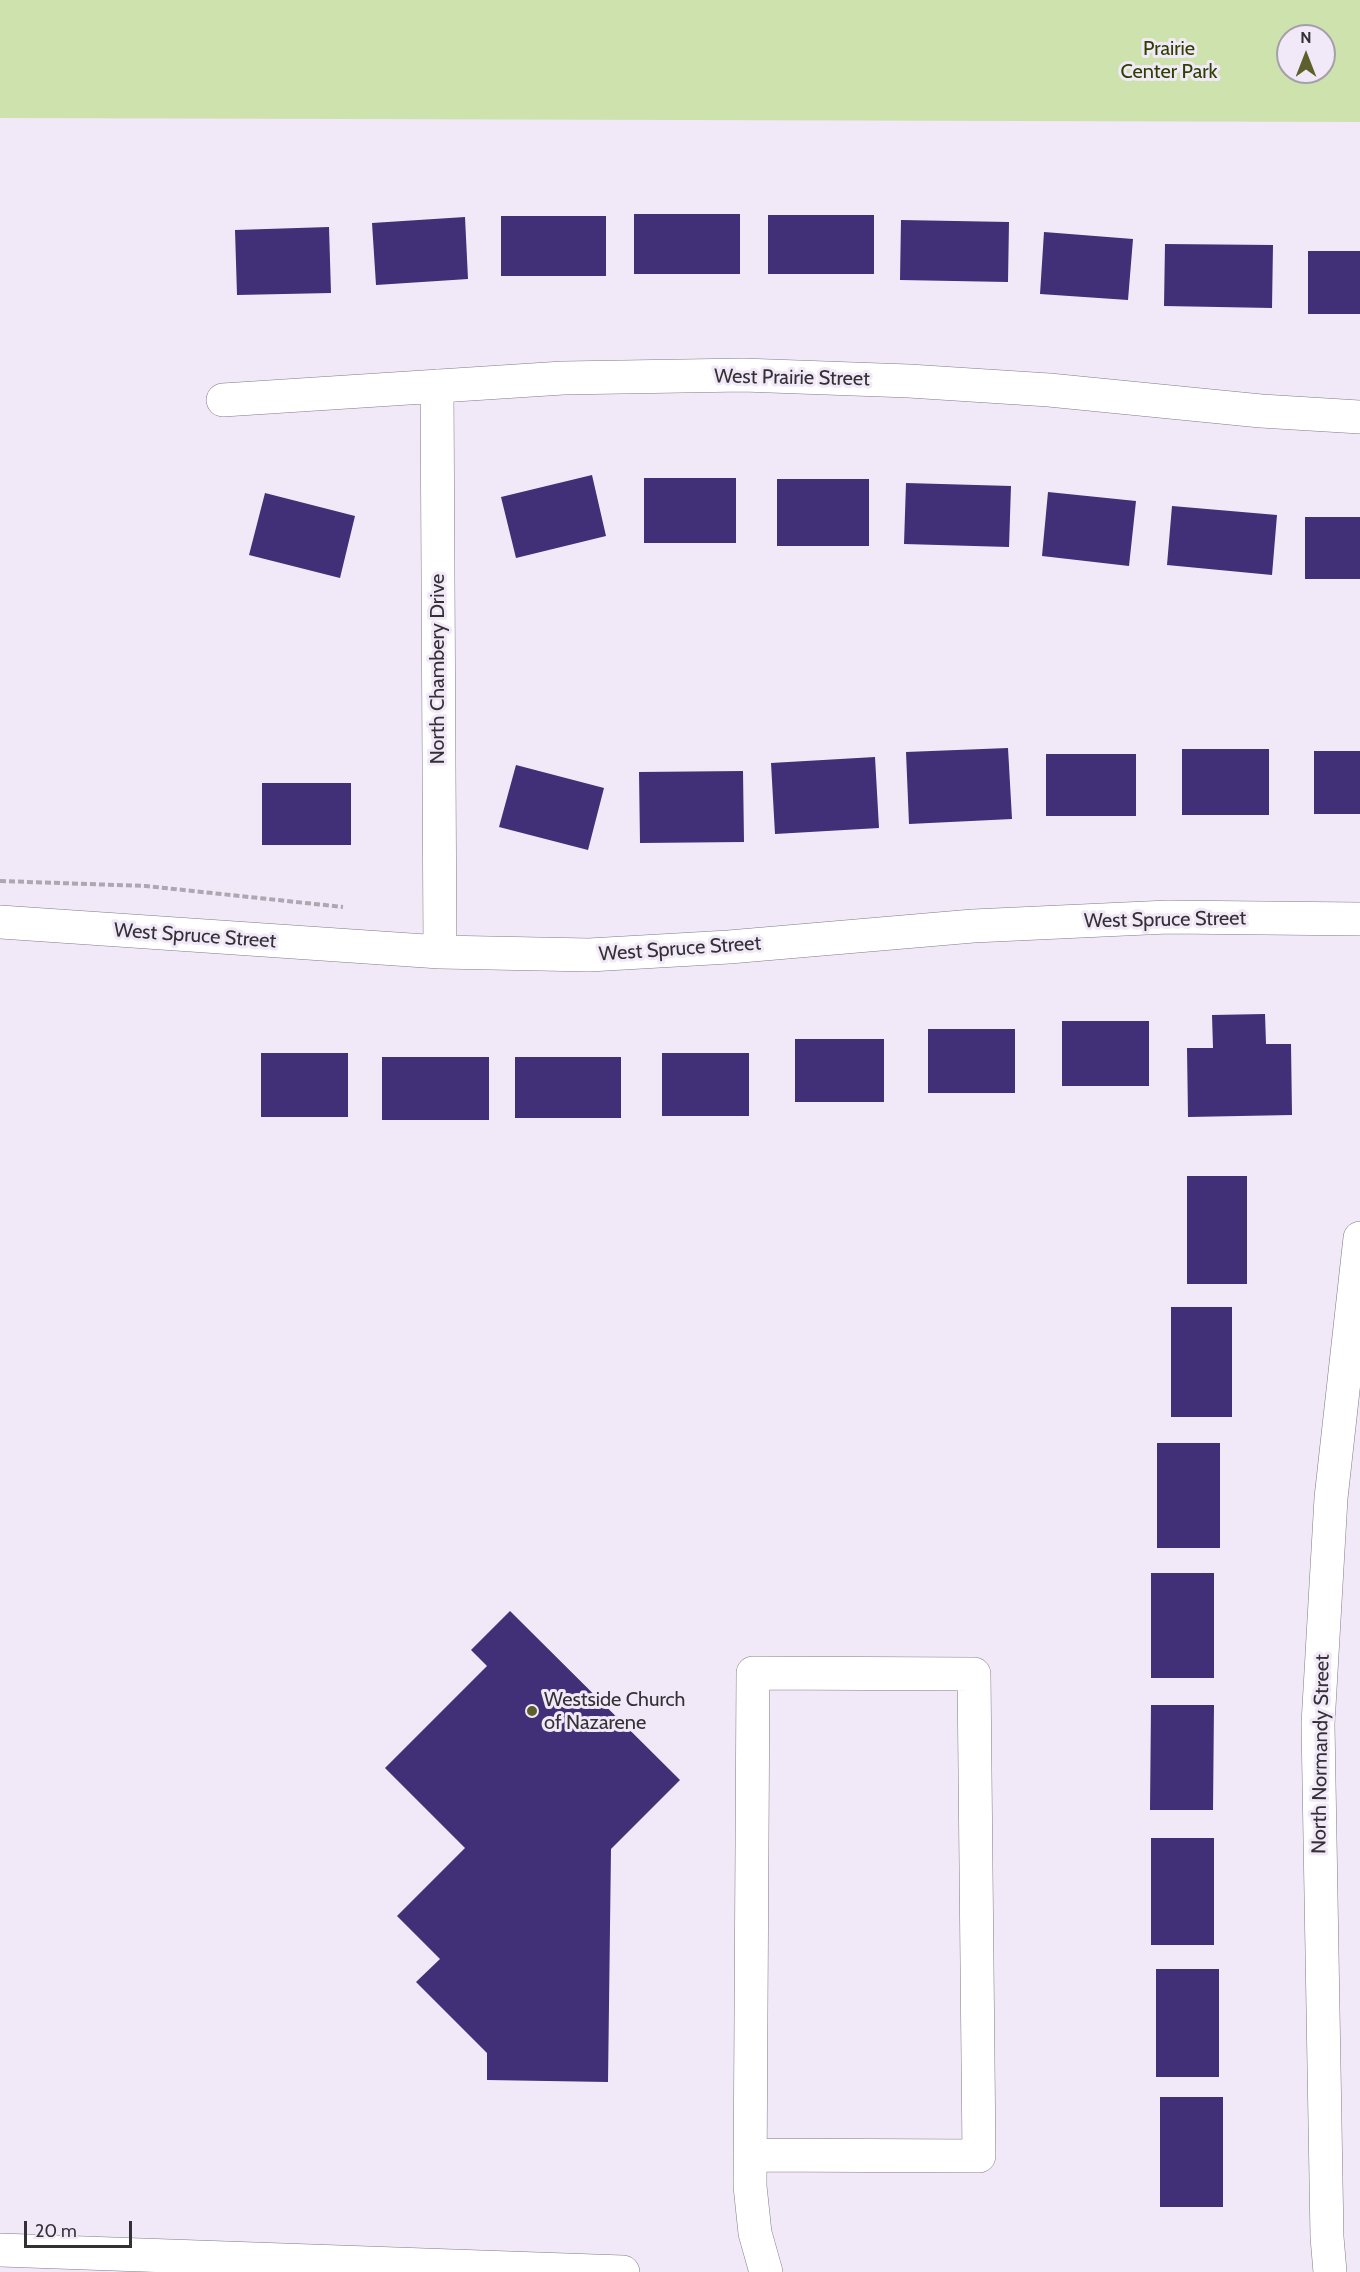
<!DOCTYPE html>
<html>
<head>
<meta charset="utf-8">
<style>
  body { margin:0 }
  #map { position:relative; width:1360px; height:2272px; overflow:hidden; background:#f1e9f7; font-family:Cabin,sans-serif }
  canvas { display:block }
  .north { position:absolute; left:1276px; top:24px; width:60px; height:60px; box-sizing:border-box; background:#f1e9f7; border:2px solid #a59faa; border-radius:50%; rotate:0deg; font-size:16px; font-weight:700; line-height:24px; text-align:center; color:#343136 }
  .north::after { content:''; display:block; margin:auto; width:21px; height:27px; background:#5d5f2c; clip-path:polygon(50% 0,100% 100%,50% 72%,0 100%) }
  .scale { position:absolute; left:24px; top:2221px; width:108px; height:27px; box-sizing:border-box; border:3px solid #343136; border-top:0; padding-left:8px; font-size:18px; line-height:21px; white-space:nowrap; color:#343136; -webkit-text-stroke:4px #f1e9f7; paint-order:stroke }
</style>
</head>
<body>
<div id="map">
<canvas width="1360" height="2272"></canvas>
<div class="north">N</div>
<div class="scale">20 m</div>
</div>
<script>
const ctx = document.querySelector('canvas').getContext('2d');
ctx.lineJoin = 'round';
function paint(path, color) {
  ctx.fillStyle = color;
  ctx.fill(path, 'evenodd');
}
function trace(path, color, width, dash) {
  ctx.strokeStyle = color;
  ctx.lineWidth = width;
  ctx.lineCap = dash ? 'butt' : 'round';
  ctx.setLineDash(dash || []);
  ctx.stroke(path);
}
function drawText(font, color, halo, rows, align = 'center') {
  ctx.font = font + ' Cabin,sans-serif';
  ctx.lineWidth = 6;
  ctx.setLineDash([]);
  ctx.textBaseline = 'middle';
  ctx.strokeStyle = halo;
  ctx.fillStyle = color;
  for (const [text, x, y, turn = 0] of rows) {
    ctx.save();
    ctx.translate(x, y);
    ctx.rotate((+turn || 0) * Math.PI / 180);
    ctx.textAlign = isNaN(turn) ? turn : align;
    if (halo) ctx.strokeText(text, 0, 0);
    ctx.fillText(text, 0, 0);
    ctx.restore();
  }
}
const green = new Path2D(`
  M0,0H1360V122L0,118ZM1288,36H1324V72H1288Z`);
const building = new Path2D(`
  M634,214H740V274H634Z
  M768,215H874V274H768Z
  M501,216H606V276H501Z
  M465,217L468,279L376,285L372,223Z
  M901,220L1009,222L1008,282L900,280Z
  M329,227L331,293L237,295L235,230Z
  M1044,232L1133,239L1128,300L1040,294Z
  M1165,244L1273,245L1272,308L1164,306Z
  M1308,251H1360V314H1308Z
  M592,475L606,536L516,558L501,497Z
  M644,478H736V543H644Z
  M777,479H869V546H777Z
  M906,483L1011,486L1009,547L904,544Z
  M1048,492L1136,501L1129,566L1042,556Z
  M265,493L355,516L340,578L249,555Z
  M1172,506L1277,515L1272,575L1167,565Z
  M1305,517H1360V579H1305Z
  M1008,748L1012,819L909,824L906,752Z
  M1182,749H1269V815H1182Z
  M1314,751H1360V814H1314Z
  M1046,754H1136V816H1046Z
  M875,757L879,828L775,834L771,763Z
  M516,765L604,788L588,850L499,827Z
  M743,771L744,842L640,843L639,772Z
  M262,783H351V845H262Z
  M1265,1014L1266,1044H1291L1292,1115L1188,1117L1187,1048H1213L1212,1015Z
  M1062,1021H1149V1086H1062Z
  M928,1029H1015V1093H928Z
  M795,1039H884V1102H795Z
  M261,1053H348V1117H261Z
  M662,1053H749V1116H662Z
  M382,1057H489V1120H382Z
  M515,1057H621V1118H515Z
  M1187,1176H1247V1284H1187Z
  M1171,1307H1232V1417H1171Z
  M1157,1443H1220V1548H1157Z
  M1151,1573H1214V1678H1151Z
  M510,1611L680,1780L611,1849L608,2082L487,2080V2053L416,1982L440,1959L397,1916L465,1848L385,1768L487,1666L471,1650Z
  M1151,1705H1214L1213,1810H1150Z
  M1151,1838H1214V1945H1151Z
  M1156,1969H1219V2077H1156Z
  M1160,2097H1223V2207H1160Z`);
const path = new Path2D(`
  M0,881L146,886L343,907`);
const minor = new Path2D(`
  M437,386L440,952
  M223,400L563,378L743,375L909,381L1049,390L1261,411L1360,417
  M0,922L440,952L589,955L729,947L973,926L1168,917L1360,919
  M750,2155L979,2156L974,1674L753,1673L750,2186L755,2233L766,2272
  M0,2250L623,2272
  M1330,2272L1327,2237L1318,1724L1331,1498L1360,1238`);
const markers = [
  [532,1711,6,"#5d5f2c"]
];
const parkNames = [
  ["Prairie",1169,49],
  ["Center Park",1169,72]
];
const streetNames = [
  ["West Prairie Street",792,378,1],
  ["North Chambery Drive",438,669,-90],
  ["West Spruce Street",1165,920,-1],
  ["West Spruce Street",195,936,4],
  ["West Spruce Street",680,949,-4],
  ["North Normandy Street",1321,1754,-89]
];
const poiNames = [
  ["Westside Church",544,1700],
  ["of Nazarene",544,1723]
];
paint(green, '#cee2ae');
paint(building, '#412f77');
trace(minor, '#817a87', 34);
trace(path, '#ada7b2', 4, [6, 3]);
trace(minor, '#fff', 33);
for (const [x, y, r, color] of markers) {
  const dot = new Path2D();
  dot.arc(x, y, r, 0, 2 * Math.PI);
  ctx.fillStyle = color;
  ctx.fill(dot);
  trace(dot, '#f1e9f7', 2);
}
drawText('20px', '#2e3f00', '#f1e9f7', parkNames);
drawText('20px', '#343136', '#f1e9f7', streetNames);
drawText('20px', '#343136', '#f1e9f7', poiNames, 'left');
</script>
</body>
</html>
